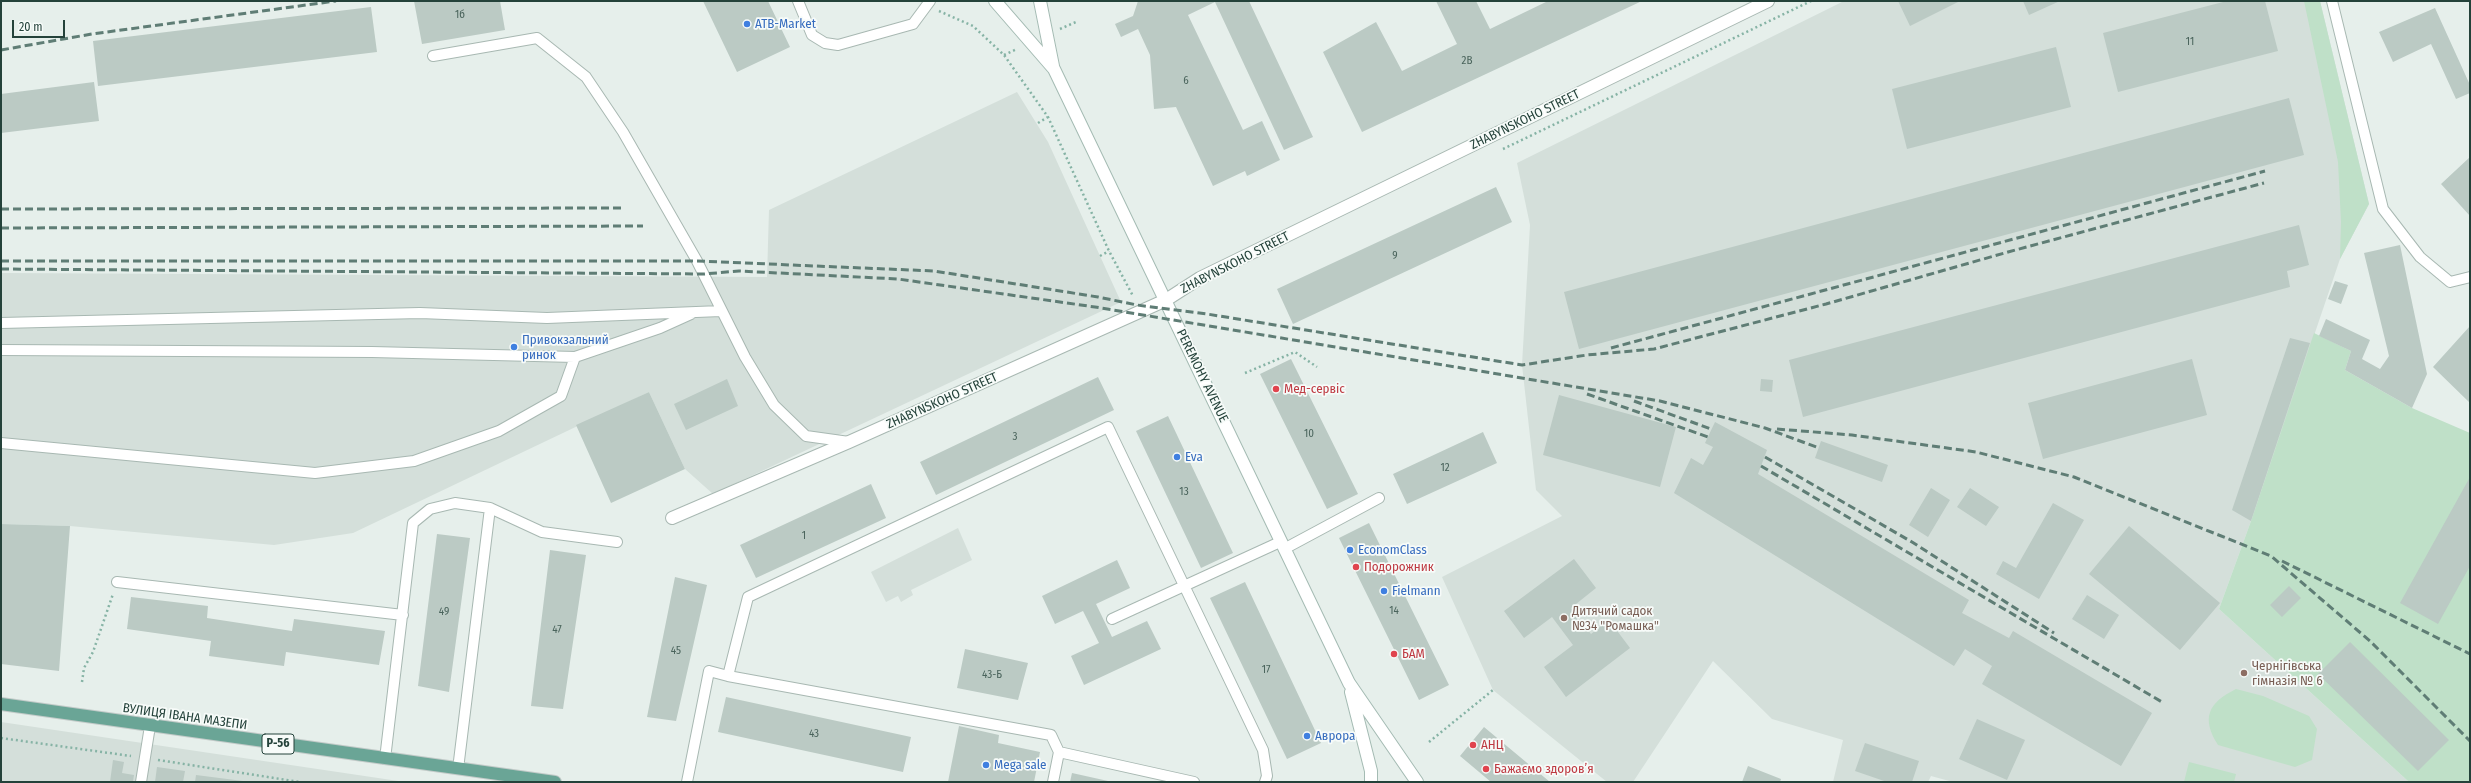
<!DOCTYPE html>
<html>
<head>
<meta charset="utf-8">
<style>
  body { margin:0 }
  #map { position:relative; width:2471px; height:783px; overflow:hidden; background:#e6efeb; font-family:"Fira Sans Condensed",sans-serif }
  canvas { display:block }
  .frame { position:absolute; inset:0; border:2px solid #24423a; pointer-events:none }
  .scale { position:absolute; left:12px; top:20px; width:53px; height:18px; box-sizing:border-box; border:2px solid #24423a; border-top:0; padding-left:5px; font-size:12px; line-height:14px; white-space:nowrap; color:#24423a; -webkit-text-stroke:3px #f7fbf9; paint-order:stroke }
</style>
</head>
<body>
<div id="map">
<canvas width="2471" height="783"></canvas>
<div class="frame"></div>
<div class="scale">20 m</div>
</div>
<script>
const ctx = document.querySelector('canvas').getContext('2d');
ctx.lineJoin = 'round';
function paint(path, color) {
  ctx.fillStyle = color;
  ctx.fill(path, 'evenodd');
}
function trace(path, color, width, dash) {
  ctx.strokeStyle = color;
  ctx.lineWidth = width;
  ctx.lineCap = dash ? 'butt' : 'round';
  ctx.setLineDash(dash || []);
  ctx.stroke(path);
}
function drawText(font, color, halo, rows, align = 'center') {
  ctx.font = font + ' "Fira Sans Condensed",sans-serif';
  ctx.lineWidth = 3.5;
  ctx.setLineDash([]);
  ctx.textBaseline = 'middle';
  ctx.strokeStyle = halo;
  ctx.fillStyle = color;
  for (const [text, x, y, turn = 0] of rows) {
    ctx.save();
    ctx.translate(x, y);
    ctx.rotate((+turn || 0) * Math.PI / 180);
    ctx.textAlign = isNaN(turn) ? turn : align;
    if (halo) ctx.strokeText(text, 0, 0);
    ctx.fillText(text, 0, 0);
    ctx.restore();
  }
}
const built = new Path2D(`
  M1844,1H2320L2369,204L2340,259L2251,521L2219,609L2409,782H1953L1931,776L1928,782H1833L1843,740L1772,719L1713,661L1633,782H1607L1493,690L1442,577L1562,516L1536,490L1522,365L1530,225L1517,163Z
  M1017,92L1048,142L1121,302L713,494L685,469L649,392L353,533L274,545L70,526L1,524V273L767,277L769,210Z
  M958,528L972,560L911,590L913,595L901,602L898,596L886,602L871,572Z
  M1,722L405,782H1Z`);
const green = new Path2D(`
  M2304,1H2320L2369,204L2340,259L2341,222L2338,162Z
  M2314,333L2351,351L2345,370L2412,408L2470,433V782H2409L2219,609L2251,521Z
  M2236,689L2263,696L2309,716L2317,729L2312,760L2295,767L2218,745C2201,718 2208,703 2236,689Z
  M2189,762L2236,774L2234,782H2184Z`);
const building = new Path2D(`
  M414,1H500L505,30L422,44Z
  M703,1H768L790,47L737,72Z
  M1138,1H1249L1313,137L1284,150L1215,2L1188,15L1243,130L1262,121L1280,160L1247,176L1245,171L1213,186L1176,107L1154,109L1150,55L1138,29L1121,37L1115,24L1133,16Z
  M1436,1H1476L1490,29L1548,1H1642L1362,132L1323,52L1376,22L1402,71L1457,44Z
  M1898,1H1960L1910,26Z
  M2023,1H2060L2029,15Z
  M2227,1H2265L2278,51L2118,92L2103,33Z
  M371,7L377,52L98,86L93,41Z
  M2435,8L2470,85V93L2456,99L2431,44L2393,62L2379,32Z
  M2056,47L2071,107L1907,149L1892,89Z
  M94,82L99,121L1,133V94Z
  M2289,98L2304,155L1579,349L1564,292Z
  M2470,157V216L2441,184Z
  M1496,187L1512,222L1293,324L1277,289Z
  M2299,225L2309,265L2287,271L2290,287L1803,417L1789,360Z
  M2400,245L2427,374L2412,408L2345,370L2351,351L2319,336L2326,319L2370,340L2362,359L2380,369L2389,356L2364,253Z
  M2335,281L2348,285L2341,304L2328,299Z
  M2470,326V403L2433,367Z
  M2290,338L2310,343L2251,521L2232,510Z
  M1291,359L1358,494L1327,509L1260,374Z
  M2192,359L2207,415L2043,459L2028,403Z
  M1098,377L1114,410L936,495L920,462Z
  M727,379L738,406L686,430L674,404Z
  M1761,379L1773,380L1772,392L1760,391Z
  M649,392L685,469L611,503L576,425Z
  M1559,395L1676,427L1660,487L1543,455Z
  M1168,416L1233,553L1201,568L1136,431Z
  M1715,422L1767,450L1758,474L1969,600L1962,613L2009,638L2013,631L2152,713L2121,766L1982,684L1992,666L1965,649L1954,666L1674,493L1691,458L1703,465L1713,447L1705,443Z
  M1483,432L1497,463L1407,504L1393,474Z
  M1821,441L1888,465L1882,482L1815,458Z
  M2470,477V566L2438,624L2400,603Z
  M871,484L886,518L756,578L740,545Z
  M1931,488L1950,500L1928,537L1909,525Z
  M1970,488L1999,507L1986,526L1957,507Z
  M2053,503L2084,520L2039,599L1996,574L2003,561L2016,568Z
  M1369,523L1449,685L1419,700L1339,538Z
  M1,524L70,526L59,671L1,664Z
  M2129,526L2220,603L2180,650L2089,574Z
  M437,534L470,538L449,692L418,686Z
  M550,550L586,555L563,709L531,706Z
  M1574,559L1596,588L1571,608L1591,634L1609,620L1630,648L1566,697L1544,667L1573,645L1552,617L1524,638L1504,611Z
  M1117,560L1130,588L1096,604L1112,637L1147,621L1161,649L1084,685L1071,656L1099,643L1083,611L1055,624L1042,596Z
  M675,577L707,585L676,721L647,717Z
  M1245,582L1321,743L1287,759L1210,598Z
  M2289,586L2301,598L2282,617L2270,605Z
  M2087,595L2119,615L2104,639L2072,619Z
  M131,597L208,606L207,618L292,631L294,619L385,631L379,665L286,652L284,666L209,656L211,641L127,629Z
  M2350,642L2449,740L2418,771L2318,674Z
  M965,649L1028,663L1018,700L957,688Z
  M726,697L911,737L903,772L718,732Z
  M1977,719L2025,740L2007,780L1959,759Z
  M959,726L999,735L998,743L1040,752L1034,782H948Z
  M1484,727L1550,782H1491L1460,756Z
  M1865,743L1919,761L1912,782H1887L1855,771Z
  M113,760L124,762L122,773L134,775L133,782H110Z
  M1748,766L1781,779L1780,782H1742Z
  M157,767L185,771L183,782H155Z
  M1072,773L1108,781V782H1070Z
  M196,775L243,781V782H195Z`);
const path = new Path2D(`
  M939,11L973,26L1004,55L1048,117L1109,251L1133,296
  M1060,29L1076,22
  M1004,55L1017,49
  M1038,123L1048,117
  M1503,149L1811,1
  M1100,256L1109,251
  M1245,373L1295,352L1317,367
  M82,682L84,668L93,652L113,594
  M1,738L131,756
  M1429,742L1493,690
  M158,760L300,782`);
const service = new Path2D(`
  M798,1L812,35L825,43L838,45L913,24L930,1
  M2332,1L2383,209L2420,257L2450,282L2470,277
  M433,56L537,38L586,77L623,132L697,261L745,357L774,405L806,436L849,442
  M1,323L420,313L547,318L721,311
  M1,350L372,352L575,357L660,328L691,314
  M1,443L315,473L414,461L499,431L561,396L575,357
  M1284,549L1379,498
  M117,582L403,615
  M1112,619L1280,542
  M1059,752L1194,782
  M385,759L413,523L430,509L455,503L490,508L542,532L617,542
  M458,769L490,508
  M141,782L150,726
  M687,782L709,671L728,676
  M1053,782L1059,752L1051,735L728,676L748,597L1108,427L1263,750L1267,776L1265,782`);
const minor = new Path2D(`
  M672,518L849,442L1166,300`);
const tertiary = new Path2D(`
  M1166,300L1200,278L1768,1`);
const secondary = new Path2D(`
  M995,1L1054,69L1349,683L1417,782
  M1040,1L1053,66
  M1351,692L1371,771V782`);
const primary = new Path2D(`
  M1,704L555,782`);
const rail = new Path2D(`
  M1,50L92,34L336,1
  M1,209L621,208
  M1,228L643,226
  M1,261H697L934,271L1098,297L1137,305L1207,314L1522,365L1587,355L1654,349L1826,304L2008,252L2264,183
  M1,269L704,274L739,271L898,279L1095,307L1660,401L1765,428L1819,448
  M1611,348L2265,171
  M1587,394L1708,437
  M1634,401L1711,429
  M1777,429L1852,435L1976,452L2074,477L2271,556L2370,641L2470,741
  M1765,457L1912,542L2054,633
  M1761,466L2162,702
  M2282,561L2470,654`);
const markers = [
  [747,24,4,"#3f7fe0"],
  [514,347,4,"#3f7fe0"],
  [1276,389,4,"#e0444e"],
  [1177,457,4,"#3f7fe0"],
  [1350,550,4,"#3f7fe0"],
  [1356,567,4,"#e0444e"],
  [1384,591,4,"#3f7fe0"],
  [1564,618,4,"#8d6e63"],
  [1394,654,4,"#e0444e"],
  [2244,673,4,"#8d6e63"],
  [1307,736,4,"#3f7fe0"],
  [1473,745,4,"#e0444e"],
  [986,765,4,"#3f7fe0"],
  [1486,769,4,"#e0444e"]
];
const numberNames = [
  ["1б",460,15],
  ["11",2190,42],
  ["2В",1467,61],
  ["6",1186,81],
  ["9",1395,256],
  ["10",1309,434],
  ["3",1015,437],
  ["12",1445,468],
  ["13",1184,492],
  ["1",804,536],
  ["14",1394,611],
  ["49",444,612],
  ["47",557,630],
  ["45",676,651],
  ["17",1266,670],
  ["43-Б",992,675],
  ["43",814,734]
];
const shields = [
  [278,744,32]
];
const shieldNames = [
  ["Р-56",278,744]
];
const shopNames = [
  ["ATB-Market",755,24],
  ["Привокзальний",522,340],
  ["ринок",522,355],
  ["Eva",1185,457],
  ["EconomClass",1358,550],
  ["Fielmann",1392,591],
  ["Аврора",1315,736],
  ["Mega sale",994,765]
];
const streetNames = [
  ["ZHABYNSKOHO STREET",1525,120,-26],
  ["ZHABYNSKOHO STREET",1235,263,-27],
  ["PEREMOHY AVENUE",1202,376,64],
  ["ZHABYNSKOHO STREET",942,401,-24],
  ["ВУЛИЦЯ ІВАНА МАЗЕПИ",185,717,8]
];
const healthNames = [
  ["Мед-сервіс",1284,389],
  ["Подорожник",1364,567],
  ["БАМ",1402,654],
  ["АНЦ",1481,745],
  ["Бажаємо здоровʼя",1494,769]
];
const educationNames = [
  ["Дитячий садок",1572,611],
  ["№34 \"Ромашка\"",1572,626],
  ["Чернігівська",2252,666],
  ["гімназія № 6",2252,681]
];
paint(built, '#d4dfda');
paint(green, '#bfe0c8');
paint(building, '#bbcac4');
trace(service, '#a8b8b2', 12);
trace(minor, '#a8b8b2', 14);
trace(tertiary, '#a8b8b2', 14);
trace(secondary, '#a4bbb3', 14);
trace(primary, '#c2cac8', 14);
trace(path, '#86b3a5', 2.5, [2, 3]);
trace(service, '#fff', 10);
trace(minor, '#fff', 12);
trace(tertiary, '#fff', 12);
trace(secondary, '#fff', 12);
trace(primary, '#6aa596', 12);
trace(rail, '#5f7d75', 3, [8, 4]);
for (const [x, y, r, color] of markers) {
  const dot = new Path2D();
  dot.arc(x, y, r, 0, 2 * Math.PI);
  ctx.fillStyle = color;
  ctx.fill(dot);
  trace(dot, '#f7fbf9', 1.5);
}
drawText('11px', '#4a645c', null, numberNames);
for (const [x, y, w] of shields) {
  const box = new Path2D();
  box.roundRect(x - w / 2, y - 10, w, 20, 3);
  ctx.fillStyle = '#f7fbf9';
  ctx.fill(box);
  trace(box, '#24423a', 1);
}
drawText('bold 12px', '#24423a', null, shieldNames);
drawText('13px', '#366cbe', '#f7fbf9', shopNames, 'left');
drawText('13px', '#24423a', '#f7fbf9', streetNames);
drawText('13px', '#be3a42', '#f7fbf9', healthNames, 'left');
drawText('13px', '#785e54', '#f7fbf9', educationNames, 'left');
</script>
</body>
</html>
